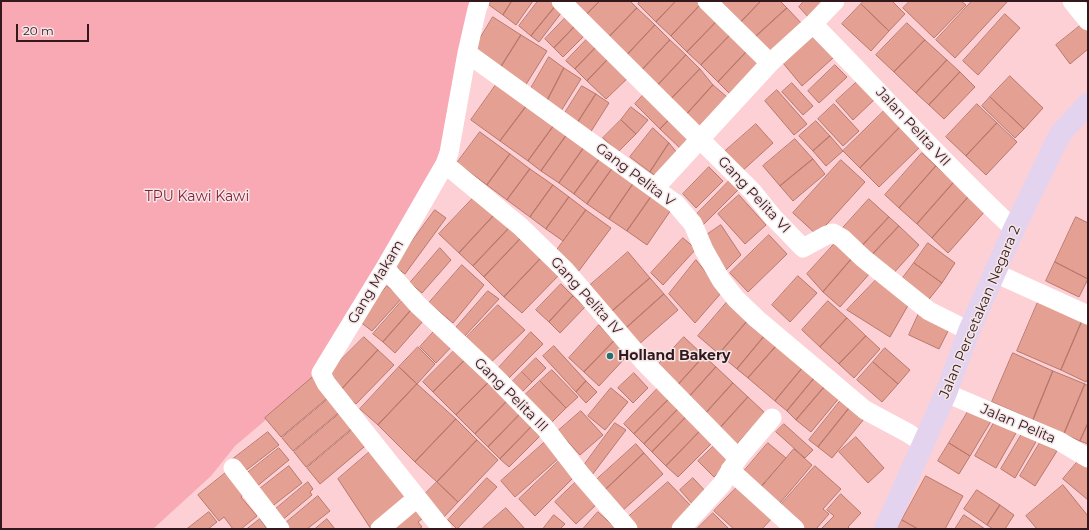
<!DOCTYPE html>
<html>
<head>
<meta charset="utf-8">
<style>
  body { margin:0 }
  #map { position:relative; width:1089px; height:530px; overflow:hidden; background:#fcd0d4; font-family:Montserrat,sans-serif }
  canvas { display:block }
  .frame { position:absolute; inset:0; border:2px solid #33191d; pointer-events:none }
  .scale { position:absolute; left:16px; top:24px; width:73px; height:18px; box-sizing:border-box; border:2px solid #33191d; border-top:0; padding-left:5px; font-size:12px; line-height:14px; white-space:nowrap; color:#33191d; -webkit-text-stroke:3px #f5e6e7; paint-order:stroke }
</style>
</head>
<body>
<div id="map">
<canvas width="1089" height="530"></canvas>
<div class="frame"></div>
<div class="scale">20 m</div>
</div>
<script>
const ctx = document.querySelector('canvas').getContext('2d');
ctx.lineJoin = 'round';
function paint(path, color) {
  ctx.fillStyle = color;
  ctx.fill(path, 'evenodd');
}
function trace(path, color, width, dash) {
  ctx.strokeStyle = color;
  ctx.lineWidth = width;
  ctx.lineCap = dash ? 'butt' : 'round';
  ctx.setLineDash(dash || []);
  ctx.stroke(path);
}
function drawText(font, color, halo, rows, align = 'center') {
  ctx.font = font + ' Montserrat,sans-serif';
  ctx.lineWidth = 3;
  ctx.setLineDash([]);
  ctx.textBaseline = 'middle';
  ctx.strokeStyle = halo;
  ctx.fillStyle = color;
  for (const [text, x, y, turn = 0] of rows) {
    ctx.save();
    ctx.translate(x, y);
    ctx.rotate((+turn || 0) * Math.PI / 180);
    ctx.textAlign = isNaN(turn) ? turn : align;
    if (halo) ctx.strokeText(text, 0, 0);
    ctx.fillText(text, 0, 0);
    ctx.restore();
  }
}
const green = new Path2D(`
  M1,1H480L449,153L321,373L235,446L211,476L153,529H1Z`);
const building = new Path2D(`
  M491,1H512L503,15L489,5Z
  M512,1H533L516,25L503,15Z
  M538,1H556L558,3L531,36L519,26Z
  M568,1H600L584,17Z
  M600,1H630L637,8L608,38L584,17Z
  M640,1H676L656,22L638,4Z
  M676,1H700L702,3L671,36L656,22Z
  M724,1H761L739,24L720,4Z
  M761,1H780L787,8L753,39L739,24Z
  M804,1H825L810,19L799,7Z
  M864,1H892L905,14L889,31L861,4Z
  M910,1H961L966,5L934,38L903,8Z
  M972,1H1008L955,58L936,40Z
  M558,3L565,8L539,42L531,36Z
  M702,3L719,19L687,52L671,36Z
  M861,4L889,31L871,51L842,24Z
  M637,8L655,25L626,56L608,38Z
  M787,8L803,25L771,57L753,39Z
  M571,12L580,21L554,48L545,39Z
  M1005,14L1020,28L978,75L963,61Z
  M493,17L521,35L499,70L472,52Z
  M719,19L732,33L701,65L687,52Z
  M580,21L589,31L563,57L554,48Z
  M1085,22L1088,26V49L1070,64L1056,45Z
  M907,23L925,40L894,72L876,55Z
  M655,25L670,40L641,71L626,56Z
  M732,33L749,49L718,82L701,65Z
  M592,34L600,43L575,69L566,61Z
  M521,35L547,51L525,86L499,70Z
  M812,36L833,58L802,86L783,63Z
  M670,40L686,55L657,86L641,71Z
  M925,40L947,60L916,93L894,72Z
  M600,43L612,55L587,81L575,69Z
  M749,49L763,62L731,95L718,82Z
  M612,55L632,74L606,99L587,81Z
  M686,55L700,69L671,99L657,86Z
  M549,57L564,68L547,101L530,90Z
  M947,60L960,72L929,105L916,93Z
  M835,65L847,77L819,103L808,91Z
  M564,68L581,79L561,111L547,101Z
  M700,69L713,85L686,115L671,99Z
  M960,72L975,87L944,119L929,105Z
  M1010,76L1043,108L1024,129L990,97Z
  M859,80L875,99L853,120L836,101Z
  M498,82L528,104L500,141L471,120Z
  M792,83L813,106L803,115L782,92Z
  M713,85L727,97L699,128L686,115Z
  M582,86L596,94L576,125L563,116Z
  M777,90L807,124L794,135L765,101Z
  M646,92L672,117L660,129L635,104Z
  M596,94L609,103L590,133L576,125Z
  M990,97L1024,129L1015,138L982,106Z
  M528,104L555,124L528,161L500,141Z
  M834,104L859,131L843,146L818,119Z
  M977,104L997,123L966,156L946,137Z
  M631,107L648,120L636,134L621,120Z
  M886,109L902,125L860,168L843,151Z
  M672,117L694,139L683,151L660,129Z
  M621,120L636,134L618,152L603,138Z
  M816,121L830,136L813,151L799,136Z
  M997,123L1017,142L986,175L966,156Z
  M555,124L568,133L541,171L528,161Z
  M756,124L773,143L740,173L723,153Z
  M902,125L922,145L879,187L860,168Z
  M653,128L669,143L650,172L630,157Z
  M480,132L510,154L487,185L457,163Z
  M568,133L585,146L559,183L541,171Z
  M830,136L843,151L826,166L813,151Z
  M795,139L813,159L780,186L763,166Z
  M669,143L678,154L662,180L650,172Z
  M585,146L601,157L574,194L559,183Z
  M922,153L936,166L899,208L885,195Z
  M510,154L530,169L507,200L487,185Z
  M601,157L614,166L587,204L574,194Z
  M813,159L825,174L793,201L780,186Z
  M841,160L865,182L817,235L793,213Z
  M614,166L635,181L609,219L587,204Z
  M936,166L954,182L917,224L899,208Z
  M709,167L723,181L696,208L683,194Z
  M530,169L553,185L530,217L507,200Z
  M732,178L741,187L703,225L694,217Z
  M635,181L653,194L627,231L609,219Z
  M954,182L970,195L932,238L917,224Z
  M553,185L569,197L546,229L530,217Z
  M477,194L497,212L459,253L439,234Z
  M653,194L673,207L647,245L627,231Z
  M739,195L766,225L745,244L718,214Z
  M970,195L986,210L948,253L932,238Z
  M569,197L586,210L563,241L546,229Z
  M869,199L889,217L860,248L841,230Z
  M435,210L446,218L405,274L394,266Z
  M586,210L611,228L578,272L554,254Z
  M497,212L511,226L473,266L459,253Z
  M889,217L899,226L870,257L860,248Z
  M1076,217L1088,223V279L1055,262Z
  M721,225L741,255L725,271L705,236Z
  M511,226L522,237L484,277L473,266Z
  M899,226L919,245L891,276L870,257Z
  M769,235L787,254L748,292L730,273Z
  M522,237L543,256L504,297L484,277Z
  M683,238L696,249L663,285L651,273Z
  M837,241L854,256L823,292L807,274Z
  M928,243L955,263L942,283L914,263Z
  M440,248L451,260L422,293L410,283Z
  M628,252L650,278L610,313L588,287Z
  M543,256L561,273L522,313L504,297Z
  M854,256L871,272L840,307L823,292Z
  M696,260L722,292L695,323L669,294Z
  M1055,262L1088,279L1079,297L1046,281Z
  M914,263L942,283L926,303L899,283Z
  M462,265L484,285L453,323L429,303Z
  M798,276L817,293L790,322L772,305Z
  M650,278L664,294L625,329L610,313Z
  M876,280L910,302L890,337L847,310Z
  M561,284L573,296L549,322L536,310Z
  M387,286L402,298L372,331L359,321Z
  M488,291L499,299L463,338L454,330Z
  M664,294L678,310L638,345L625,329Z
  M1041,295L1085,314L1061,370L1017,351Z
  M573,296L585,307L560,333L549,322Z
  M402,301L412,309L383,342L373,334Z
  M728,301L749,319L719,354L698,336Z
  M828,301L847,318L820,347L802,330Z
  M498,305L525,330L488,365L464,340Z
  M412,309L424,320L395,353L383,342Z
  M920,311L950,327L939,349L909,335Z
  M1085,314L1088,316V379L1086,382L1061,370Z
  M847,318L866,336L839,364L820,347Z
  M749,319L766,334L737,369L719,354Z
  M599,325L614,341L584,372L569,358Z
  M438,327L455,343L436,363L420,347Z
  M531,332L543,344L505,382L495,372Z
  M766,334L778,344L748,378L737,369Z
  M866,336L880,349L854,378L839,364Z
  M364,337L378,350L339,392L326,375Z
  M684,337L704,356L676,387L655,368Z
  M614,341L627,356L599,386L584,372Z
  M778,344L804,366L775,401L748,378Z
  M554,346L586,381L576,392L543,356Z
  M418,347L435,364L417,384L399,367Z
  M458,347L468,357L433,392L423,382Z
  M885,348L910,370L898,384L873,362Z
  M378,350L394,365L356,404L339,392Z
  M1013,353L1053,371L1033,420L992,402Z
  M704,356L716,367L688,398L676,387Z
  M468,357L491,380L456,415L433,392Z
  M536,358L546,368L532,382L522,372Z
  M873,362L898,384L882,402L857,380Z
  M804,366L816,376L787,411L775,401Z
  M399,367L417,384L378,425L360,409Z
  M716,367L733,383L705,414L688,398Z
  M552,370L578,397L566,408L540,381Z
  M1053,371L1085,384L1064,434L1033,420Z
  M522,372L532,382L520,394L510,384Z
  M634,373L648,388L633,403L618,388Z
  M314,376L331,395L281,437L265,418Z
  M816,376L826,385L796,420L787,411Z
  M491,380L510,398L475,434L456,415Z
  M540,381L566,408L551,423L525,395Z
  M586,381L597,392L586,403L576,392Z
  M733,383L748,397L720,428L705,414Z
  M417,384L456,419L415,462L378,425Z
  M1085,384L1088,386V423L1080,441L1064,434Z
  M826,385L840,397L811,432L796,420Z
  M659,387L670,398L634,434L624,424Z
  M611,388L628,402L605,430L588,416Z
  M332,396L343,409L293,451L282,438Z
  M748,397L765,413L737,444L720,428Z
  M510,398L523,411L488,447L475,434Z
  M670,398L680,407L644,444L634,434Z
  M841,400L850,407L818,447L809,440Z
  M972,405L993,418L970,456L949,443Z
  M680,407L688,415L652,452L644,444Z
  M850,407L864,419L832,458L818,447Z
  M344,410L356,425L306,467L294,452Z
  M523,411L535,423L500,459L488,447Z
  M581,411L603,435L580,455L558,431Z
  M688,415L702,429L666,466L652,452Z
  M456,419L477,440L437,482L415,462Z
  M995,421L1016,433L996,468L975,456Z
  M535,423L544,432L509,467L500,459Z
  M615,423L626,430L592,475L582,468Z
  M1088,423V444L1080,441Z
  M784,424L813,450L805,458L776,432Z
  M357,426L370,442L320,484L307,468Z
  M702,429L714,441L678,477L666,466Z
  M268,432L279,445L244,472L233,459Z
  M1023,432L1037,440L1015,478L1001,469Z
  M856,437L884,468L868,483L839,452Z
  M477,440L498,460L458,502L437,482Z
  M1041,441L1057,451L1035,486L1020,476Z
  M545,442L559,458L515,497L501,481Z
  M768,443L786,458L756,492L739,477Z
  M949,443L970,456L959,474L938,461Z
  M636,444L644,453L603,492L594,482Z
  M716,444L732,460L714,477L698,461Z
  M279,448L289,460L256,487L246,474Z
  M373,449L414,499L371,529L338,479Z
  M794,449L812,465L775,509L757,493Z
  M644,453L663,474L621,512L603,492Z
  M560,460L574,477L535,516L519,499Z
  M1079,460L1088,467V500L1063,479Z
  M289,466L302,483L270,508L257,491Z
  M815,466L841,489L823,509L829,514L816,529H803L779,507Z
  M228,471L245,493L241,497L257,516L241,529H233L224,517L219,521L198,495Z
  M926,476L963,496L945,529H918L902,520Z
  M487,478L497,487L457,529L448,520Z
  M693,478L709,495L695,507L680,490Z
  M577,481L598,503L576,524L555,502Z
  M308,482L313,489L310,492L312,495L281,521L272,512Z
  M437,482L458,502L442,519L421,498Z
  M668,482L694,509L675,529H635L626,519Z
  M739,485L773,517L762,529H734L714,511Z
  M1063,485L1088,516V529H1037L1026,516Z
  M977,490L1000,505L987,525L964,509Z
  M841,494L861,513L848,527L850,529H821L834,516L827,510Z
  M318,496L330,511L307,529H285L282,526Z
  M1000,505L1014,515L1005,529H993L987,525Z
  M416,508L423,518L418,522L422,527L419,529H384Z
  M506,508L525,529H484L483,528Z
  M209,512L217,522L208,529H187Z
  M598,512L617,529H583Z
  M713,513L729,529H697Z
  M554,515L565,524L560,529H543Z
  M964,515L985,529H955Z
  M260,519L267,529H247Z
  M327,519L335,529H315Z
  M902,520L918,529H897Z`);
const street = new Path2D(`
  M561,1L752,191L773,217L803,248L825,236L833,233L842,238L863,258L929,311L969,331
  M707,1L770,63
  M1072,1L1088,21
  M813,24C880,92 944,164 1014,229
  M467,53L676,204L693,224L704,250L721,280L736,299L757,319L865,410L908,433L923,443
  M445,164L521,227L565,270L644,362L738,458L722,484L681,529
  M655,188L770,63L813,24L835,1
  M385,268L417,304L495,377L545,428L582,476L628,529
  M995,273L1088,315
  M946,393L1059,441L1088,458
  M738,458L772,418
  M233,468L280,529
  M730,470L795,529
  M380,529L417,498
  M442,529L326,383L321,373L385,268L445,164L449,153L467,53L477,9L480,1`);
const secondary = new Path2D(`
  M885,529L946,393L969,331L1014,229L1060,134L1088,104`);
const markers = [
  [610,356,4,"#25706d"]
];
const streetNames = [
  ["Jalan Pelita VII",913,127,47],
  ["Gang Pelita V",635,175,37],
  ["Gang Pelita VI",754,195,47],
  ["Gang Makam",376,282,-59],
  ["Gang Pelita IV",586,296,48],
  ["Jalan Percetakan Negara 2",980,312,-67],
  ["Gang Pelita III",511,395,45],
  ["Jalan Pelita",1018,424,23]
];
const parkNames = [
  ["TPU Kawi Kawi",197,197]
];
const poiNames = [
  ["Holland Bakery",618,356]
];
paint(green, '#f9a9b3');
paint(building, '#e4a093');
trace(building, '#b8786c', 1);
trace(street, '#fff', 19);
trace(secondary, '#e3d3ee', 22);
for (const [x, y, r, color] of markers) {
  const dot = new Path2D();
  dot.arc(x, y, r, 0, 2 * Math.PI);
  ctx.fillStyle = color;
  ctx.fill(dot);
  trace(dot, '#f5e6e7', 1.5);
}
drawText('14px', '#33191d', '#f5e6e7', streetNames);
drawText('14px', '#831f38', '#f5e6e7', parkNames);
drawText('bold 14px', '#33191d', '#f5e6e7', poiNames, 'left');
</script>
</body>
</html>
